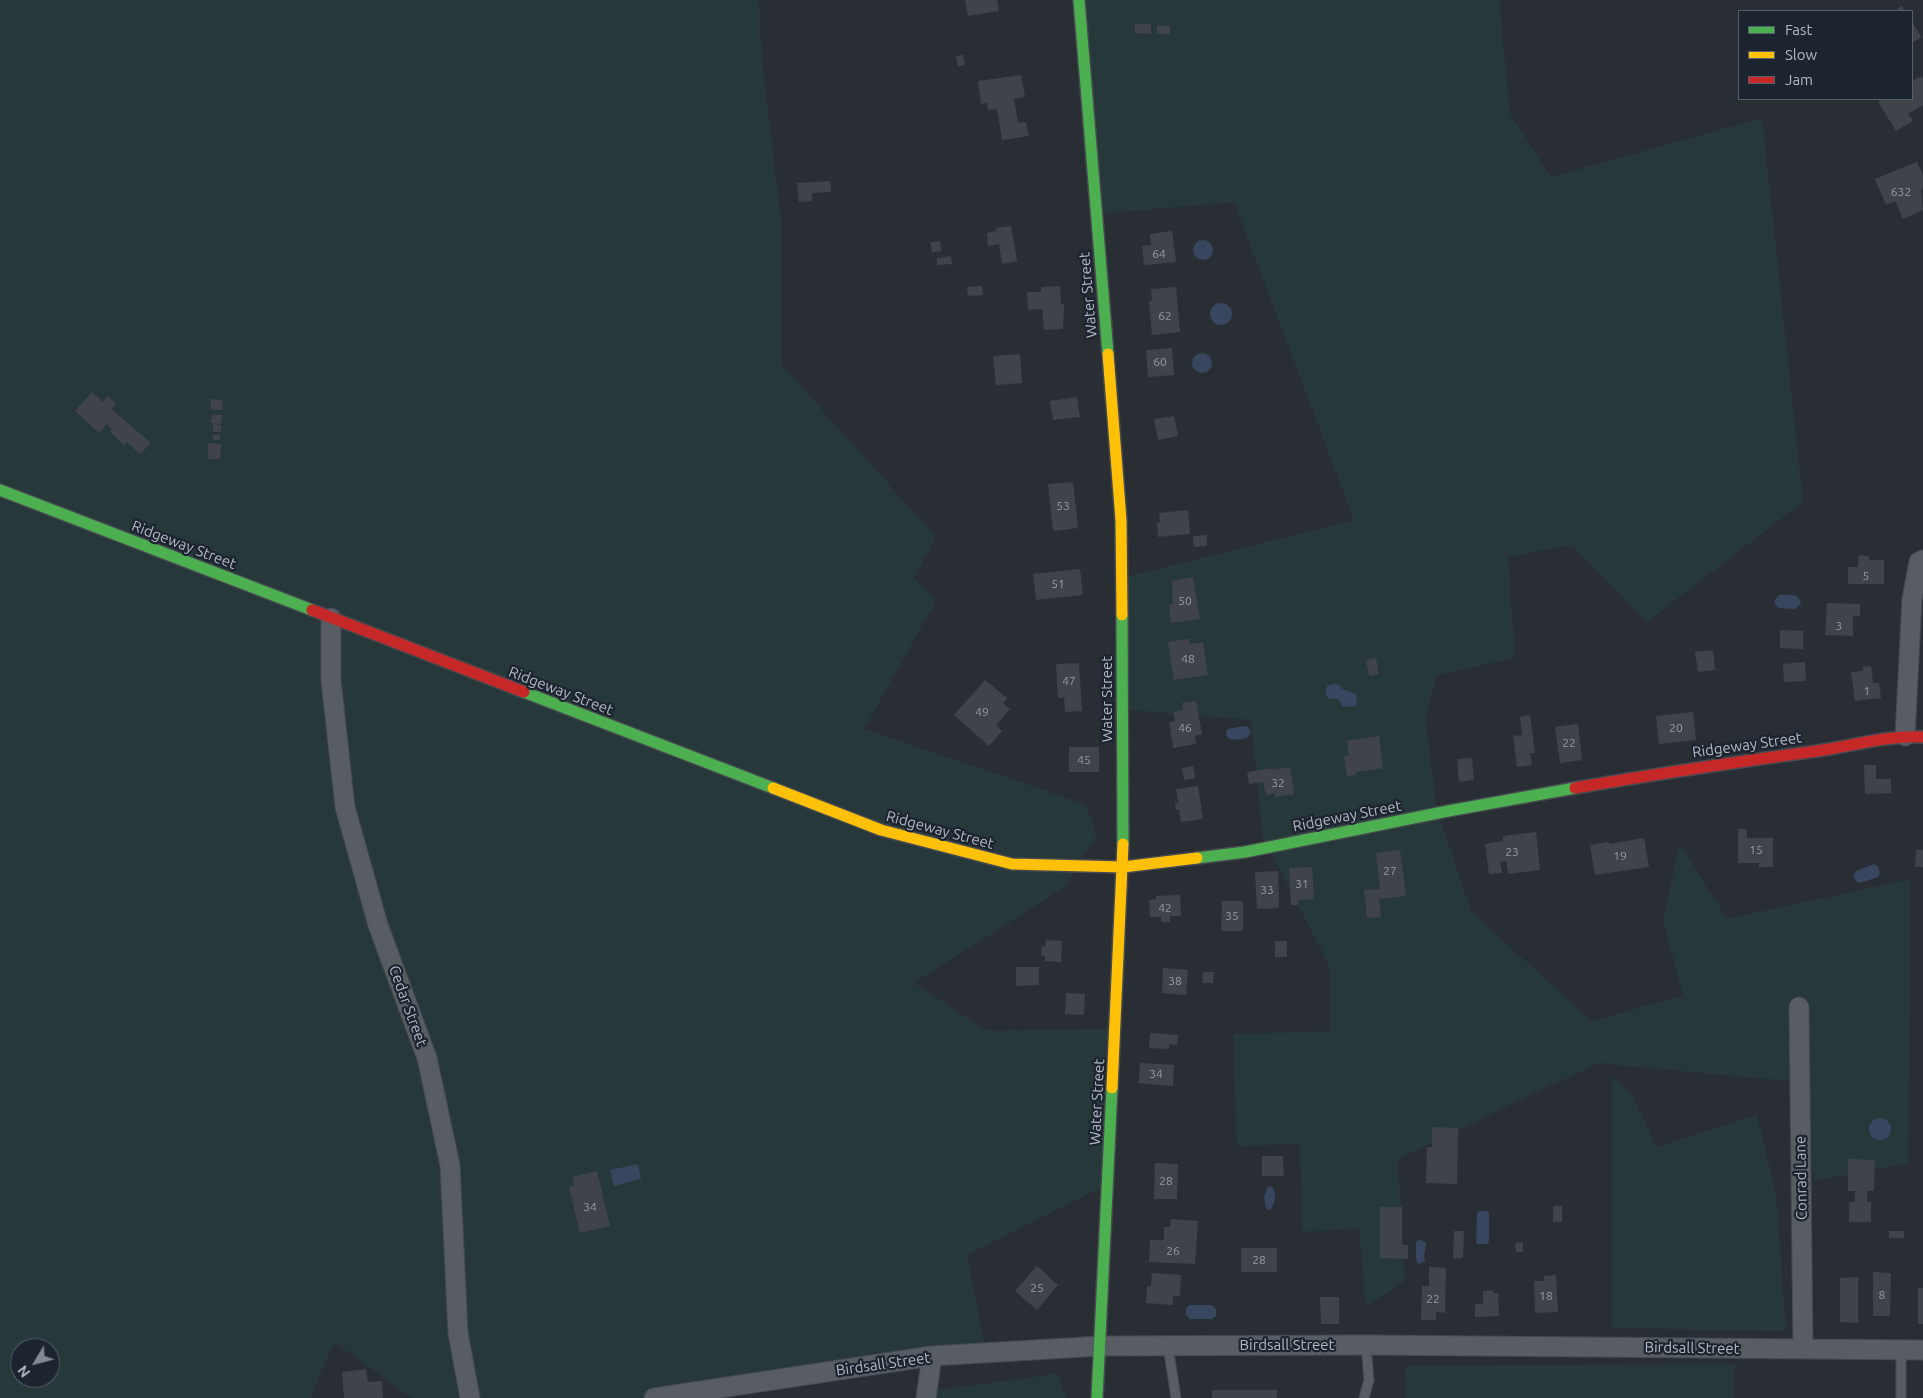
<!DOCTYPE html>
<html>
<head>
<meta charset="utf-8">
<style>
  body { margin:0 }
  #map { position:relative; width:1923px; height:1398px; overflow:hidden; background:#292e35; font-family:Ubuntu,sans-serif }
  canvas { display:block }
  .legend { position:absolute; left:1738px; top:10px; width:175px; height:90px; box-sizing:border-box; background:#1c242f; border:1px solid #58606b; margin:0; padding:6px 9px; list-style:none; font-size:15px; color:#b3bac6 }
  .legend li { display:flex; align-items:center; gap:10px; height:25px }
  .legend b { width:25px; border:1px solid #58606b }
  .north { position:absolute; left:10px; top:1338px; width:50px; height:50px; box-sizing:border-box; background:#1c242f; border:1px solid #58606b; border-radius:50%; rotate:233deg; font-size:14px; font-weight:700; line-height:20px; text-align:center; color:#b3bac6 }
  .north::after { content:''; display:block; margin:auto; width:18px; height:22px; background:#838993; clip-path:polygon(50% 0,100% 100%,50% 72%,0 100%) }
</style>
</head>
<body>
<div id="map">
<canvas width="1923" height="1398"></canvas>
<ul class="legend">
<li><b style="height:6px;background:#4caf50"></b>Fast</li>
<li><b style="height:6px;background:#ffc107"></b>Slow</li>
<li><b style="height:6px;background:#c62828"></b>Jam</li>
</ul>
<div class="north">N</div>
</div>
<script>
const ctx = document.querySelector('canvas').getContext('2d');
ctx.lineJoin = 'round';
function paint(path, color) {
  ctx.fillStyle = color;
  ctx.fill(path, 'evenodd');
}
function trace(path, color, width, dash) {
  ctx.strokeStyle = color;
  ctx.lineWidth = width;
  ctx.lineCap = dash ? 'butt' : 'round';
  ctx.setLineDash(dash || []);
  ctx.stroke(path);
}
function drawText(font, color, halo, rows, align = 'center') {
  ctx.font = font + ' Ubuntu,sans-serif';
  ctx.lineWidth = 4.5;
  ctx.setLineDash([]);
  ctx.textBaseline = 'middle';
  ctx.strokeStyle = halo;
  ctx.fillStyle = color;
  for (const [text, x, y, turn = 0] of rows) {
    ctx.save();
    ctx.translate(x, y);
    ctx.rotate((+turn || 0) * Math.PI / 180);
    ctx.textAlign = isNaN(turn) ? turn : align;
    if (halo) ctx.strokeText(text, 0, 0);
    ctx.fillText(text, 0, 0);
    ctx.restore();
  }
}
const green = new Path2D(`
  M0,0H759L762,62L781,220V364L936,537L914,578L936,601L864,729L1085,804L1097,834L1065,887L914,983L987,1031L1109,1029L1110,1183L967,1255L986,1354L715,1398H412L337,1344L333,1345L312,1392V1398H0ZM20,1348H50V1378H20Z
  M1080,0H1499L1510,114L1551,177L1762,118L1803,502L1647,622L1572,545L1508,557L1515,658L1438,675L1425,716L1437,810L1471,911L1591,1021L1683,996L1663,918L1680,844L1727,919L1911,879L1908,1163L1815,1181L1798,1082L1598,1063L1398,1159L1405,1281L1366,1307L1359,1228L1303,1232L1300,1144L1237,1146L1233,1034L1330,1031L1329,964L1263,838L1251,720L1130,710L1121,578L1354,520L1234,202L1094,214Z
  M1612,1076L1633,1096L1656,1147L1757,1115L1776,1193L1786,1331L1612,1328Z
  M1735,1364L1734,1398H1406L1405,1366Z
  M1057,1374L1066,1398H927L928,1391Z`);
const water = new Path2D(`
  M1193 250a10 10 0 1 1 20 0a10 10 0 1 1-20 0Z
  M1210 314a11 11 0 1 1 22 0a11 11 0 1 1-22 0Z
  M1192 363a10 10 0 1 1 20 0a10 10 0 1 1-20 0Z
  M1779,595C1788,595 1800,593 1801,604L1795,609L1778,608L1774,601Z
  M1334,684L1340,685L1342,689L1356,694L1357,706L1343,707L1338,699H1330L1325,695L1327,686Z
  M1245,726L1248,727L1251,732L1247,738C1239,739 1222,744 1227,729Z
  M1874,864L1878,866L1880,873L1878,877L1860,883L1855,881L1854,875L1856,871Z
  M1869 1129a11 11 0 1 1 22 0a11 11 0 1 1-22 0Z
  M638,1164L641,1179L614,1186L610,1170Z
  M1270,1186C1278,1191 1275,1201 1272,1208L1269,1210L1266,1208L1264,1197L1267,1188Z
  M1479,1211H1488L1489,1214V1241L1487,1244H1477L1476,1241L1477,1214Z
  M1419,1239L1426,1243L1424,1256L1425,1261L1420,1264L1417,1263L1416,1257V1242Z
  M1190,1305H1212L1216,1309V1316L1212,1319H1190L1186,1315V1308Z`);
const building = new Path2D(`
  M965,0H997L999,11L968,16Z
  M1902,6L1905,11H1894Z
  M1912,22L1921,37L1912,43Z
  M1135,24H1151V34L1135,33Z
  M1157,25L1170,26V34H1157Z
  M963,55L965,65L958,66L956,56Z
  M1021,75L1025,97L1014,99L1018,123L1026,122L1029,136L1002,140L997,109L988,110L987,103L981,104L978,81Z
  M1921,76L1923,79V105L1908,114L1913,121L1896,131L1878,102L1882,99H1912V81Z
  M1917,162L1923,175V189L1921,190L1923,210L1903,219L1895,201L1886,205L1875,179Z
  M830,181L831,192L812,193V201L799,202L797,183Z
  M1011,226L1017,261L1002,264L999,244L988,246L987,233L997,231L996,228Z
  M1172,231L1176,262L1144,265L1142,246L1151,245L1150,234Z
  M940,241L941,251L932,252L930,242Z
  M951,256L952,264L937,265V258Z
  M982,286L983,295L968,296L967,287Z
  M1060,286L1061,304H1064L1063,329L1044,330L1042,309L1028,310L1027,292H1041V287Z
  M1176,287L1180,332L1152,335L1149,301H1152L1151,289Z
  M1172,348L1174,375L1148,377L1146,350Z
  M1020,354L1022,383L996,385L993,356Z
  M92,392L103,402L108,396L116,404L111,409L151,443L140,454L127,442L124,445L110,432L112,429L107,424L99,433L75,411Z
  M1077,397L1080,417L1053,420L1050,401Z
  M211,399L223,400L222,410H211Z
  M212,415H222L221,424L211,423Z
  M1174,416L1178,436L1158,440L1154,419Z
  M213,424L221,425V432H213Z
  M213,435H220V440H213Z
  M208,443L221,444L220,459H208Z
  M1073,482L1078,528L1053,531L1048,484Z
  M1188,510L1190,534L1158,537L1157,522H1160L1159,513Z
  M1207,535V546L1194,547L1193,536Z
  M1859,555L1869,556V560H1884V584H1848V567H1858Z
  M1080,569L1083,595L1036,600L1033,574Z
  M1193,577L1200,619L1171,623L1169,605L1173,604L1172,581Z
  M1827,603L1860,604V616H1853V636L1825,635Z
  M1780,630L1803,631V649L1780,648Z
  M1189,639L1190,644L1203,642L1208,675L1174,680L1168,642Z
  M1713,650L1715,670L1698,672L1695,652Z
  M1376,658L1379,674L1369,676L1366,660Z
  M1805,662L1806,681L1784,682L1783,664Z
  M1079,663L1082,711L1065,712L1064,697L1058,698L1056,664Z
  M1871,666L1873,683H1879L1881,698L1855,701L1851,672L1863,671V667Z
  M985,680L1007,698L1003,703L1010,709L996,725L1002,731L989,746L954,715Z
  M1196,701L1202,734L1195,736L1196,744L1173,748L1169,722L1175,721L1173,712L1183,710L1182,703Z
  M1693,712L1696,740L1659,744L1656,716Z
  M1530,715L1535,753H1530L1532,765L1517,767L1513,736L1522,735L1520,717Z
  M1578,724L1582,760L1560,763L1555,727Z
  M1379,736L1383,768L1356,772V775L1347,776L1344,756L1349,755L1347,741Z
  M1069,747H1099V772H1069Z
  M1472,758L1474,780L1459,782L1457,759Z
  M1864,765H1876V779H1891V793L1865,794Z
  M1193,766L1195,778L1184,780L1182,768Z
  M1290,767L1294,794L1275,797V793L1266,795L1263,782L1249,784L1247,772L1273,768V770Z
  M1198,786L1203,819L1181,822L1179,809L1176,810L1175,803H1178L1176,789Z
  M1738,829H1747V838H1773V867H1759V863H1738Z
  M1536,832L1540,870L1508,874L1506,861L1500,862L1502,873L1489,874L1485,844L1503,841V836Z
  M1644,838L1649,867L1595,875L1590,845L1609,842V844Z
  M1400,850L1406,896L1379,899L1381,917L1367,918L1364,890L1380,889L1376,853Z
  M1916,850H1923V867H1915Z
  M1312,867L1314,899L1298,900V905H1291L1289,868Z
  M1278,871L1279,908L1257,909L1255,872Z
  M1180,895L1181,916H1170V922H1161V917H1150L1149,900L1156,899V896Z
  M1222,901H1243V931H1221Z
  M1046,940L1062,941L1061,962L1045,961V956H1041L1042,946L1045,947Z
  M1275,941H1287V957H1275Z
  M1016,967H1039V985L1016,986Z
  M1163,968L1188,970L1186,995L1162,993Z
  M1203,972H1214L1213,983H1202Z
  M1066,993L1085,994L1084,1015L1065,1014Z
  M1150,1033L1178,1035L1177,1045L1169,1044V1049L1149,1048Z
  M1140,1063L1174,1065L1173,1086L1139,1083Z
  M1432,1127L1458,1128L1457,1184L1426,1183L1427,1147H1432Z
  M1262,1156H1283L1284,1176H1262Z
  M1848,1159L1875,1160L1874,1191H1867V1202H1871V1222H1849V1202H1855V1191H1848Z
  M1155,1163L1178,1164L1177,1199H1154Z
  M597,1171L610,1226L580,1233L569,1187L575,1185L572,1177Z
  M1553,1206H1562V1222H1553Z
  M1380,1207H1402V1245H1408V1259L1380,1258Z
  M1171,1219L1198,1221L1195,1264L1149,1262L1150,1240H1164V1227H1170Z
  M1454,1231H1464L1463,1258H1453Z
  M1889,1231H1904V1238H1889Z
  M1523,1242V1252H1516L1515,1243Z
  M1241,1248H1277V1272H1241Z
  M1037,1266L1058,1285L1037,1310L1015,1291Z
  M1429,1267L1446,1268L1445,1313L1436,1312V1320H1421L1422,1286H1429Z
  M1873,1272L1891,1273L1890,1316H1873Z
  M1152,1273L1181,1275L1180,1296H1173V1305L1146,1303L1147,1286H1151Z
  M1556,1275L1558,1312L1535,1313L1534,1281H1544V1276Z
  M1858,1277V1323L1840,1322V1278Z
  M1918,1288H1923V1324H1918Z
  M1493,1290V1293H1498L1499,1316L1475,1317V1304H1483V1291Z
  M1320,1297H1339V1324H1321Z
  M366,1369L368,1382L382,1381L383,1398H344L342,1372Z
  M1212,1390H1277V1398H1212Z`);
const lane = new Path2D(`
  M1168,1346L1176,1398
  M1364,1398L1369,1380L1366,1345
  M1901,1398V1350`);
const street = new Path2D(`
  M331,618V680L345,807L378,925L427,1058L450,1165L458,1333L470,1398
  M1905,736L1912,599L1919,562L1923,560
  M1799,1007L1803,1349
  M654,1398L932,1356L1101,1346L1366,1345L1923,1350
  M926,1398L932,1356`);
const fast = new Path2D(`
  M1079,0L1108,354
  M0,490L312,610
  M1122,615L1123,844
  M524,692L773,788
  M1197,858L1245,852L1448,811L1575,788
  M1097,1398L1112,1088`);
const slow = new Path2D(`
  M1108,354L1121,520L1122,615
  M773,788L881,830L1012,864L1123,867L1197,858
  M1112,1088L1123,844`);
const jam = new Path2D(`
  M312,610L524,692
  M1575,788C1656,774 1736,762 1817,751C1852,746 1888,735 1923,737`);
const numberNames = [
  ["632",1901,192],
  ["64",1159,254],
  ["62",1165,316],
  ["60",1160,362],
  ["53",1063,506],
  ["5",1866,576],
  ["51",1058,584],
  ["50",1185,601],
  ["3",1839,626],
  ["48",1188,659],
  ["47",1069,681],
  ["1",1867,691],
  ["49",982,712],
  ["46",1185,728],
  ["20",1676,728],
  ["22",1569,743],
  ["45",1084,760],
  ["32",1278,783],
  ["15",1756,850],
  ["23",1512,852],
  ["19",1620,856],
  ["27",1390,871],
  ["31",1302,884],
  ["33",1267,890],
  ["42",1165,908],
  ["35",1232,916],
  ["38",1175,981],
  ["34",1156,1074],
  ["28",1166,1181],
  ["34",590,1207],
  ["26",1173,1251],
  ["28",1259,1260],
  ["25",1037,1288],
  ["8",1882,1295],
  ["18",1546,1296],
  ["22",1433,1299]
];
const streetNames = [
  ["Water Street",1088,295,-95],
  ["Ridgeway Street",184,545,21],
  ["Ridgeway Street",561,691,21],
  ["Water Street",1107,699,-90],
  ["Ridgeway Street",1747,745,-8],
  ["Ridgeway Street",1347,816,-11],
  ["Ridgeway Street",940,830,15],
  ["Cedar Street",408,1006,70],
  ["Water Street",1097,1102,-87],
  ["Conrad Lane",1801,1178,-91],
  ["Birdsall Street",1287,1345],
  ["Birdsall Street",1692,1348,1],
  ["Birdsall Street",883,1364,-8]
];
paint(green, '#27383b');
paint(water, '#38475f');
paint(building, '#40444a');
trace(lane, '#464a50', 11);
trace(street, '#464a50', 21);
trace(fast, '#464a50', 14);
trace(slow, '#464a50', 14);
trace(jam, '#464a50', 14);
trace(lane, '#585c63', 9);
trace(street, '#585c63', 19);
trace(fast, '#4caf50', 11);
trace(slow, '#ffc107', 11);
trace(jam, '#c62828', 11);
drawText('12px', '#969ca7', null, numberNames);
drawText('15px', '#b3bac6', '#1c242f', streetNames);
</script>
</body>
</html>
